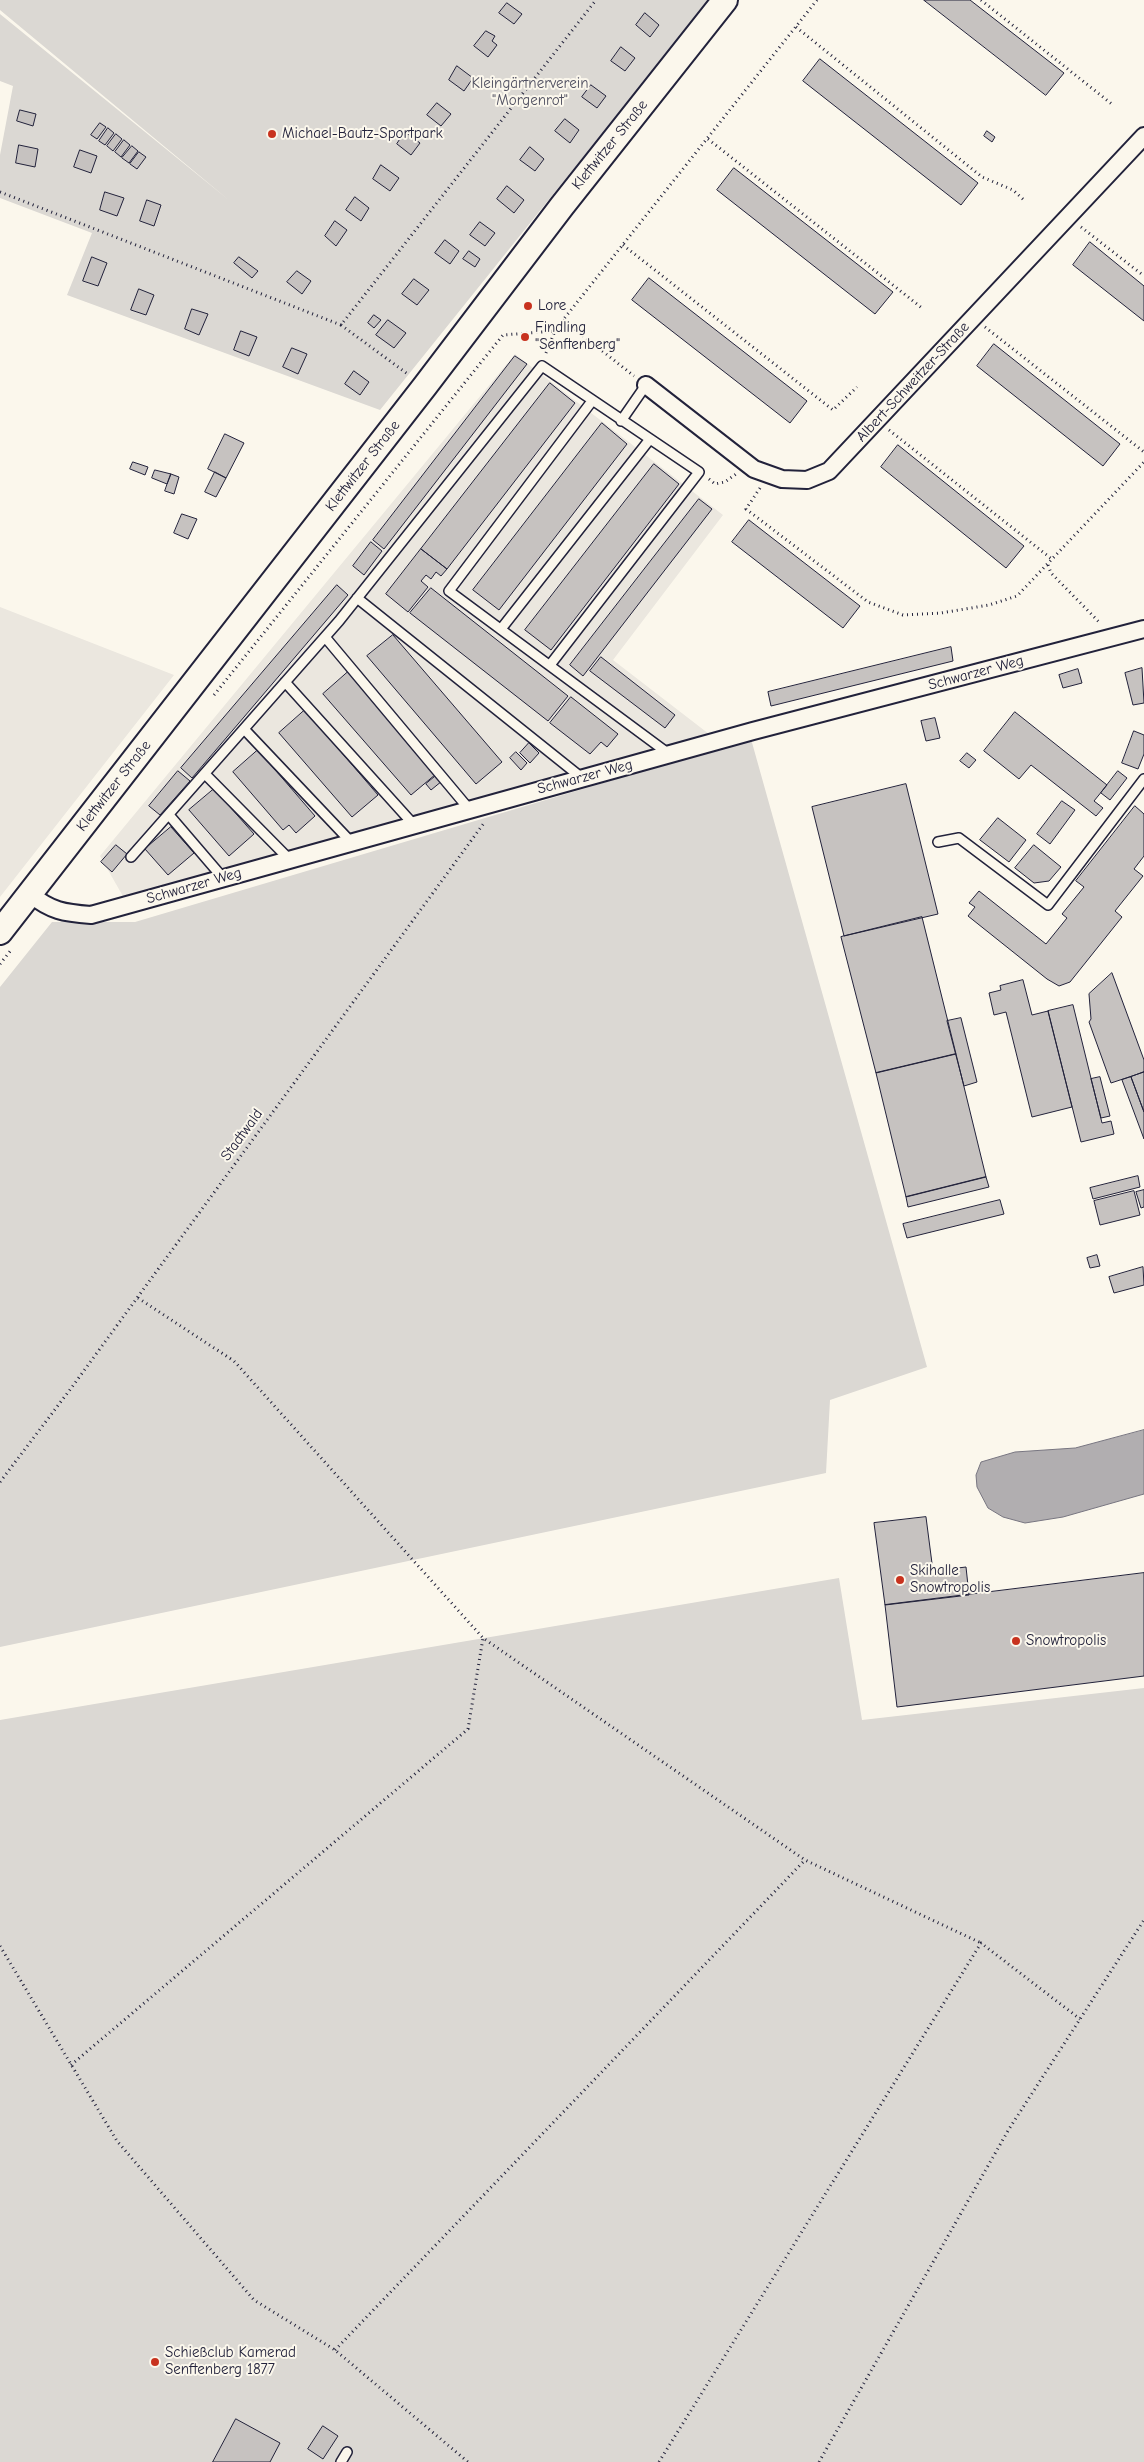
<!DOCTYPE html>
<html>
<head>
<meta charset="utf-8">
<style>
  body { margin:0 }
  canvas { display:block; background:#fbf7ec }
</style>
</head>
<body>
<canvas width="1144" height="2462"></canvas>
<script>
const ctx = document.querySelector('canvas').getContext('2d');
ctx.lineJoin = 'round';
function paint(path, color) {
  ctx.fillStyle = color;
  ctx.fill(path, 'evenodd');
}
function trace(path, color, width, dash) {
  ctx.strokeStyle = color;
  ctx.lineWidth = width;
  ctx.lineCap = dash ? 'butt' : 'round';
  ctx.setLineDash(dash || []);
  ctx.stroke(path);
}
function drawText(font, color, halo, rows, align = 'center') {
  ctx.font = font + ' "Comic Neue",sans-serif';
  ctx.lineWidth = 4;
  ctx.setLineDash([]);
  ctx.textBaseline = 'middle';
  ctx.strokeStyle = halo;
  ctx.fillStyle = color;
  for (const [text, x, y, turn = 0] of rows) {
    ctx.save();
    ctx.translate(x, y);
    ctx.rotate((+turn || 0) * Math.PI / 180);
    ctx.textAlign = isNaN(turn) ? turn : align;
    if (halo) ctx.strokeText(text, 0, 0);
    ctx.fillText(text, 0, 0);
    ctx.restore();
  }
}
const built = new Path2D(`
  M515,354L723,515L613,660L709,734L124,898L100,856Z
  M0,607L174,675L0,897Z`);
const green = new Path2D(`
  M0,0H709L380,410L67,295L92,233L0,198V155L13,86L0,81V14L230,201L0,10Z
  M751,739L927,1367L830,1400L826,1473L0,1647V987L52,922H135Z
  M839,1578L862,1720L1144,1688V2462H0V1720Z`);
const water = new Path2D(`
  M1144,1430V1494L1063,1517L1025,1523L1003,1517L988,1508L977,1487L976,1475L981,1462L1015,1452L1075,1448Z`);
const building = new Path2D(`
  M924,0H970L1064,73L1046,95Z
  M507,3L522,14L514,24L499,13Z
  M645,13L659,25L650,37L636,25Z
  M486,31L495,36L492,41L497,45L488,57L474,46Z
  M621,47L635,58L625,71L611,61Z
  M820,59L978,183L961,205L803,81Z
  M457,66L473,78L464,91L449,80Z
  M591,85L606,96L597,108L582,97Z
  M437,103L451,114L441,126L427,115Z
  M20,110L36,114L33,126L17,121Z
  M565,119L579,130L570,143L555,131Z
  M100,123L106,127L97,139L91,135Z
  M108,128L114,133L105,145L99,141Z
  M987,131L995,137L992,142L984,136Z
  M405,132L420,143L411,155L397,144Z
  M116,134L122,139L113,151L107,146Z
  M124,140L130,145L121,157L115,152Z
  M19,145L38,149L35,167L16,163Z
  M132,146L138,151L129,163L122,158Z
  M530,147L544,159L535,171L520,160Z
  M80,150L97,156L91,173L74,167Z
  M139,152L146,157L137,169L130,164Z
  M381,165L399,178L390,191L373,179Z
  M734,168L893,292L875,314L717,190Z
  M507,186L524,200L514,213L497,199Z
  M105,192L124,198L117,216L100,210Z
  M355,197L369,208L361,221L346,210Z
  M147,200L161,205L154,226L140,221Z
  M335,221L347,230L336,246L325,236Z
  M480,222L495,233L485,246L470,235Z
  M445,240L459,251L450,264L435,253Z
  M1090,242L1144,286V321L1073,265Z
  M469,251L480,259L475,267L463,259Z
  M92,257L107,263L98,286L83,281Z
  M239,257L258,271L252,278L234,263Z
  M297,271L311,281L302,294L287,282Z
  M649,278L807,401L790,423L632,300Z
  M414,279L429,290L417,305L402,294Z
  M139,289L154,295L146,315L131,310Z
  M192,309L208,314L199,335L185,329Z
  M374,315L381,320L374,328L368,323Z
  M388,320L406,333L394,348L376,335Z
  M241,331L257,337L249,356L234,350Z
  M994,344L1120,444L1103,466L977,366Z
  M292,348L307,354L298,374L283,367Z
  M515,356L527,364L384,549L373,540Z
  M354,371L369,382L360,395L345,384Z
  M550,383L575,403L447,569L421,549Z
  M602,423L627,444L499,610L473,590Z
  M225,434L244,443L226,478L208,469Z
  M898,445L1024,546L1006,568L881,467Z
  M133,462L148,467L145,475L130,469Z
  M654,464L679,484L551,650L525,630Z
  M155,470L171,474L167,484L152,478Z
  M215,472L226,478L216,497L205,492Z
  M171,474L179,477L174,494L165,491Z
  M699,499L712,509L583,676L570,665Z
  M182,514L197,519L188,539L174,533Z
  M749,520L860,606L843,628L732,542Z
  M371,542L382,551L364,575L353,566Z
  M421,549L447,569L441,576L436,572L431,579L426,575L421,581L428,587L408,612L386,594Z
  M337,585L348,595L192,778L181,768Z
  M431,588L568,696L548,721L410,613Z
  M393,635L502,762L476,784L367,656Z
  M951,647L953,661L771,706L768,692Z
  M601,657L675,715L665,728L590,671Z
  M1142,668L1144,703L1133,705L1125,673Z
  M1078,669L1082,683L1063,688L1059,675Z
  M348,672L436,774L411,795L323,694Z
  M571,697L618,734L607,747L601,742L590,754L550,723Z
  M305,710L378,795L352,817L279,733Z
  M1015,712L1107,785L1094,801L1103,808L1096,816L1031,765L1019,779L984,751Z
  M935,718L940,738L926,741L921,721Z
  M1134,731L1144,735V754L1138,769L1122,763Z
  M529,743L539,753L530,763L520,753Z
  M258,750L315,816L296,833L289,825L283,830L233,772Z
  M516,752L527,763L521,770L510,758Z
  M967,753L976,760L969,768L960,761Z
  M178,771L190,781L160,815L149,806Z
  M1118,771L1127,778L1110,800L1101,793Z
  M437,775L442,781L431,790L426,784Z
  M906,784L938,914L844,936L812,807Z
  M214,789L254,834L229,856L189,810Z
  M1062,801L1075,810L1050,844L1037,834Z
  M1135,806L1144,814V856L1134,869L1143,876L1115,911L1122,917L1070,982L1059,986L1047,979L968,916L975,907L969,903L979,891L1046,944L1067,918L1062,914L1084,887L1076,881Z
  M998,818L1026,840L1009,862L980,840Z
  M171,827L194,853L168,875L145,849Z
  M116,845L127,854L112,872L101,862Z
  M1034,845L1061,867L1049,881L1034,883L1015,868Z
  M922,917L956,1054L876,1073L841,937Z
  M1112,973L1144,1060V1072L1111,1083L1089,1022L1091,1019L1089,994Z
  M1023,980L1032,1015L1048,1011L1072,1107L1032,1117L1006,1012L994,1015L989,993L1001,990L1000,986Z
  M1073,1005L1102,1123L1111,1121L1114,1134L1081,1142L1048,1011Z
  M961,1018L977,1082L964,1086L947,1021Z
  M956,1054L986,1177L906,1197L876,1073Z
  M1144,1072V1112L1131,1077Z
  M1100,1077L1110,1116L1101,1118L1091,1079Z
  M1131,1077L1144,1112V1139L1122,1080Z
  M1138,1176L1140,1187L1093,1199L1090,1188Z
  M986,1177L989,1187L908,1207L906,1197Z
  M1144,1190V1207L1141,1208L1136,1192Z
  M1134,1191L1140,1215L1100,1225L1094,1201Z
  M1000,1200L1004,1214L907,1238L903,1224Z
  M1097,1255L1100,1266L1090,1268L1087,1258Z
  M1143,1267L1144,1285L1114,1293L1109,1277Z
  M926,1517L933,1571L966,1567L969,1595L885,1605L874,1523Z
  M1144,1573V1676L897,1707L885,1605Z
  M236,2419L280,2443L270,2462H213Z
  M323,2426L338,2436L323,2459L308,2449Z`);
const path = new Path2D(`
  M981,0L1113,105
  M796,27L982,177L1013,190L1024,200
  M708,139L922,308
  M0,192L341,325L596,0
  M1081,227L1144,276
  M623,245L833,410L857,387
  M563,320L634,376
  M341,325L409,375
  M985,327L1144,452
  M546,353L555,331L563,320L817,0
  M889,430L1053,560
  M709,479L715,484L725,482L736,474
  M760,488L746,509L868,602L903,615L941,613L989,605L1017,596L1144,462
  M1048,565L1051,573L1101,624
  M214,695L503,335L555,331
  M0,964L11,950
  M138,1298L234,1361L483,1638L805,1860L981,1943
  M0,1482L72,1387L484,823
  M0,1946L117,2141L254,2300L335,2350L468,2462
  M71,2065L468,1729L483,1638
  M335,2350L805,1860
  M659,2462L981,1943L1080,2019
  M819,2462L1009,2129L1144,1920`);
const lane = new Path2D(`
  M592,401L449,591L669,754
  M621,421L646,385
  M357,598L582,778
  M501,629L650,439
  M325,637L469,809
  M285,682L414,825
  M244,729L351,842
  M205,774L289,859
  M169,815L223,878
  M938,842L959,838L1048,905L1144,779
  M131,857L339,621L542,366L699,472L550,665
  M341,2462L347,2452`);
const street = new Path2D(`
  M646,385L754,469L782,479L807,480L829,471L1144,136
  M30,894C51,911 64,913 91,915L753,731L1144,629`);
const secondary = new Path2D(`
  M0,932L425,386L562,206L725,0`);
const markers = [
  [272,134,5,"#c8321e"],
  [528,306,5,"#c8321e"],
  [525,337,5,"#c8321e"],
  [900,1580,5,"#c8321e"],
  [1016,1641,5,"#c8321e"],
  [155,2362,5,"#c8321e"]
];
const parkNames = [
  ["Kleingärtnerverein",530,84],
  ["\"Morgenrot\"",530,101]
];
const poiNames = [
  ["Michael-Bautz-Sportpark",282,134],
  ["Lore",538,306],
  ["Findling",535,328],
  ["\"Senftenberg\"",535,345],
  ["Skihalle",910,1571],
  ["Snowtropolis",910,1588],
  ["Snowtropolis",1026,1641],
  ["Schießclub Kamerad",165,2353],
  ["Senftenberg 1877",165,2370]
];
const streetNames = [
  ["Klettwitzer Straße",610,145,-51],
  ["Albert-Schweitzer-Straße",913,382,-47],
  ["Klettwitzer Straße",363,466,-52],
  ["Schwarzer Weg",976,673,-15],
  ["Schwarzer Weg",585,777,-15],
  ["Klettwitzer Straße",114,786,-52],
  ["Schwarzer Weg",194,886,-16],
  ["Stadtwald",242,1135,-54]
];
paint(built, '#ebe7df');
paint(green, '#dbd8d3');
paint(water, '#b1aeb0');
trace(water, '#787681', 1);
paint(building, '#c6c2c0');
trace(building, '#22223b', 1);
trace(lane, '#22223b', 12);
trace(street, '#22223b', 20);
trace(secondary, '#22223b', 28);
trace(path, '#22223b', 3, [1, 4]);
trace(lane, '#fbf7ec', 9);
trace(street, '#fbf7ec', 16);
trace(secondary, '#fbf7ec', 24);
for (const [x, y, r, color] of markers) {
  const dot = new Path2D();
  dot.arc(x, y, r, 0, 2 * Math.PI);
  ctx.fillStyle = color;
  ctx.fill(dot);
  trace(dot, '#fbf7ec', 2);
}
drawText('15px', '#505061', '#fbf7ec', parkNames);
drawText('15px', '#22223b', '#fbf7ec', poiNames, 'left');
drawText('15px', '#22223b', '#fbf7ec', streetNames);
</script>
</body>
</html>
